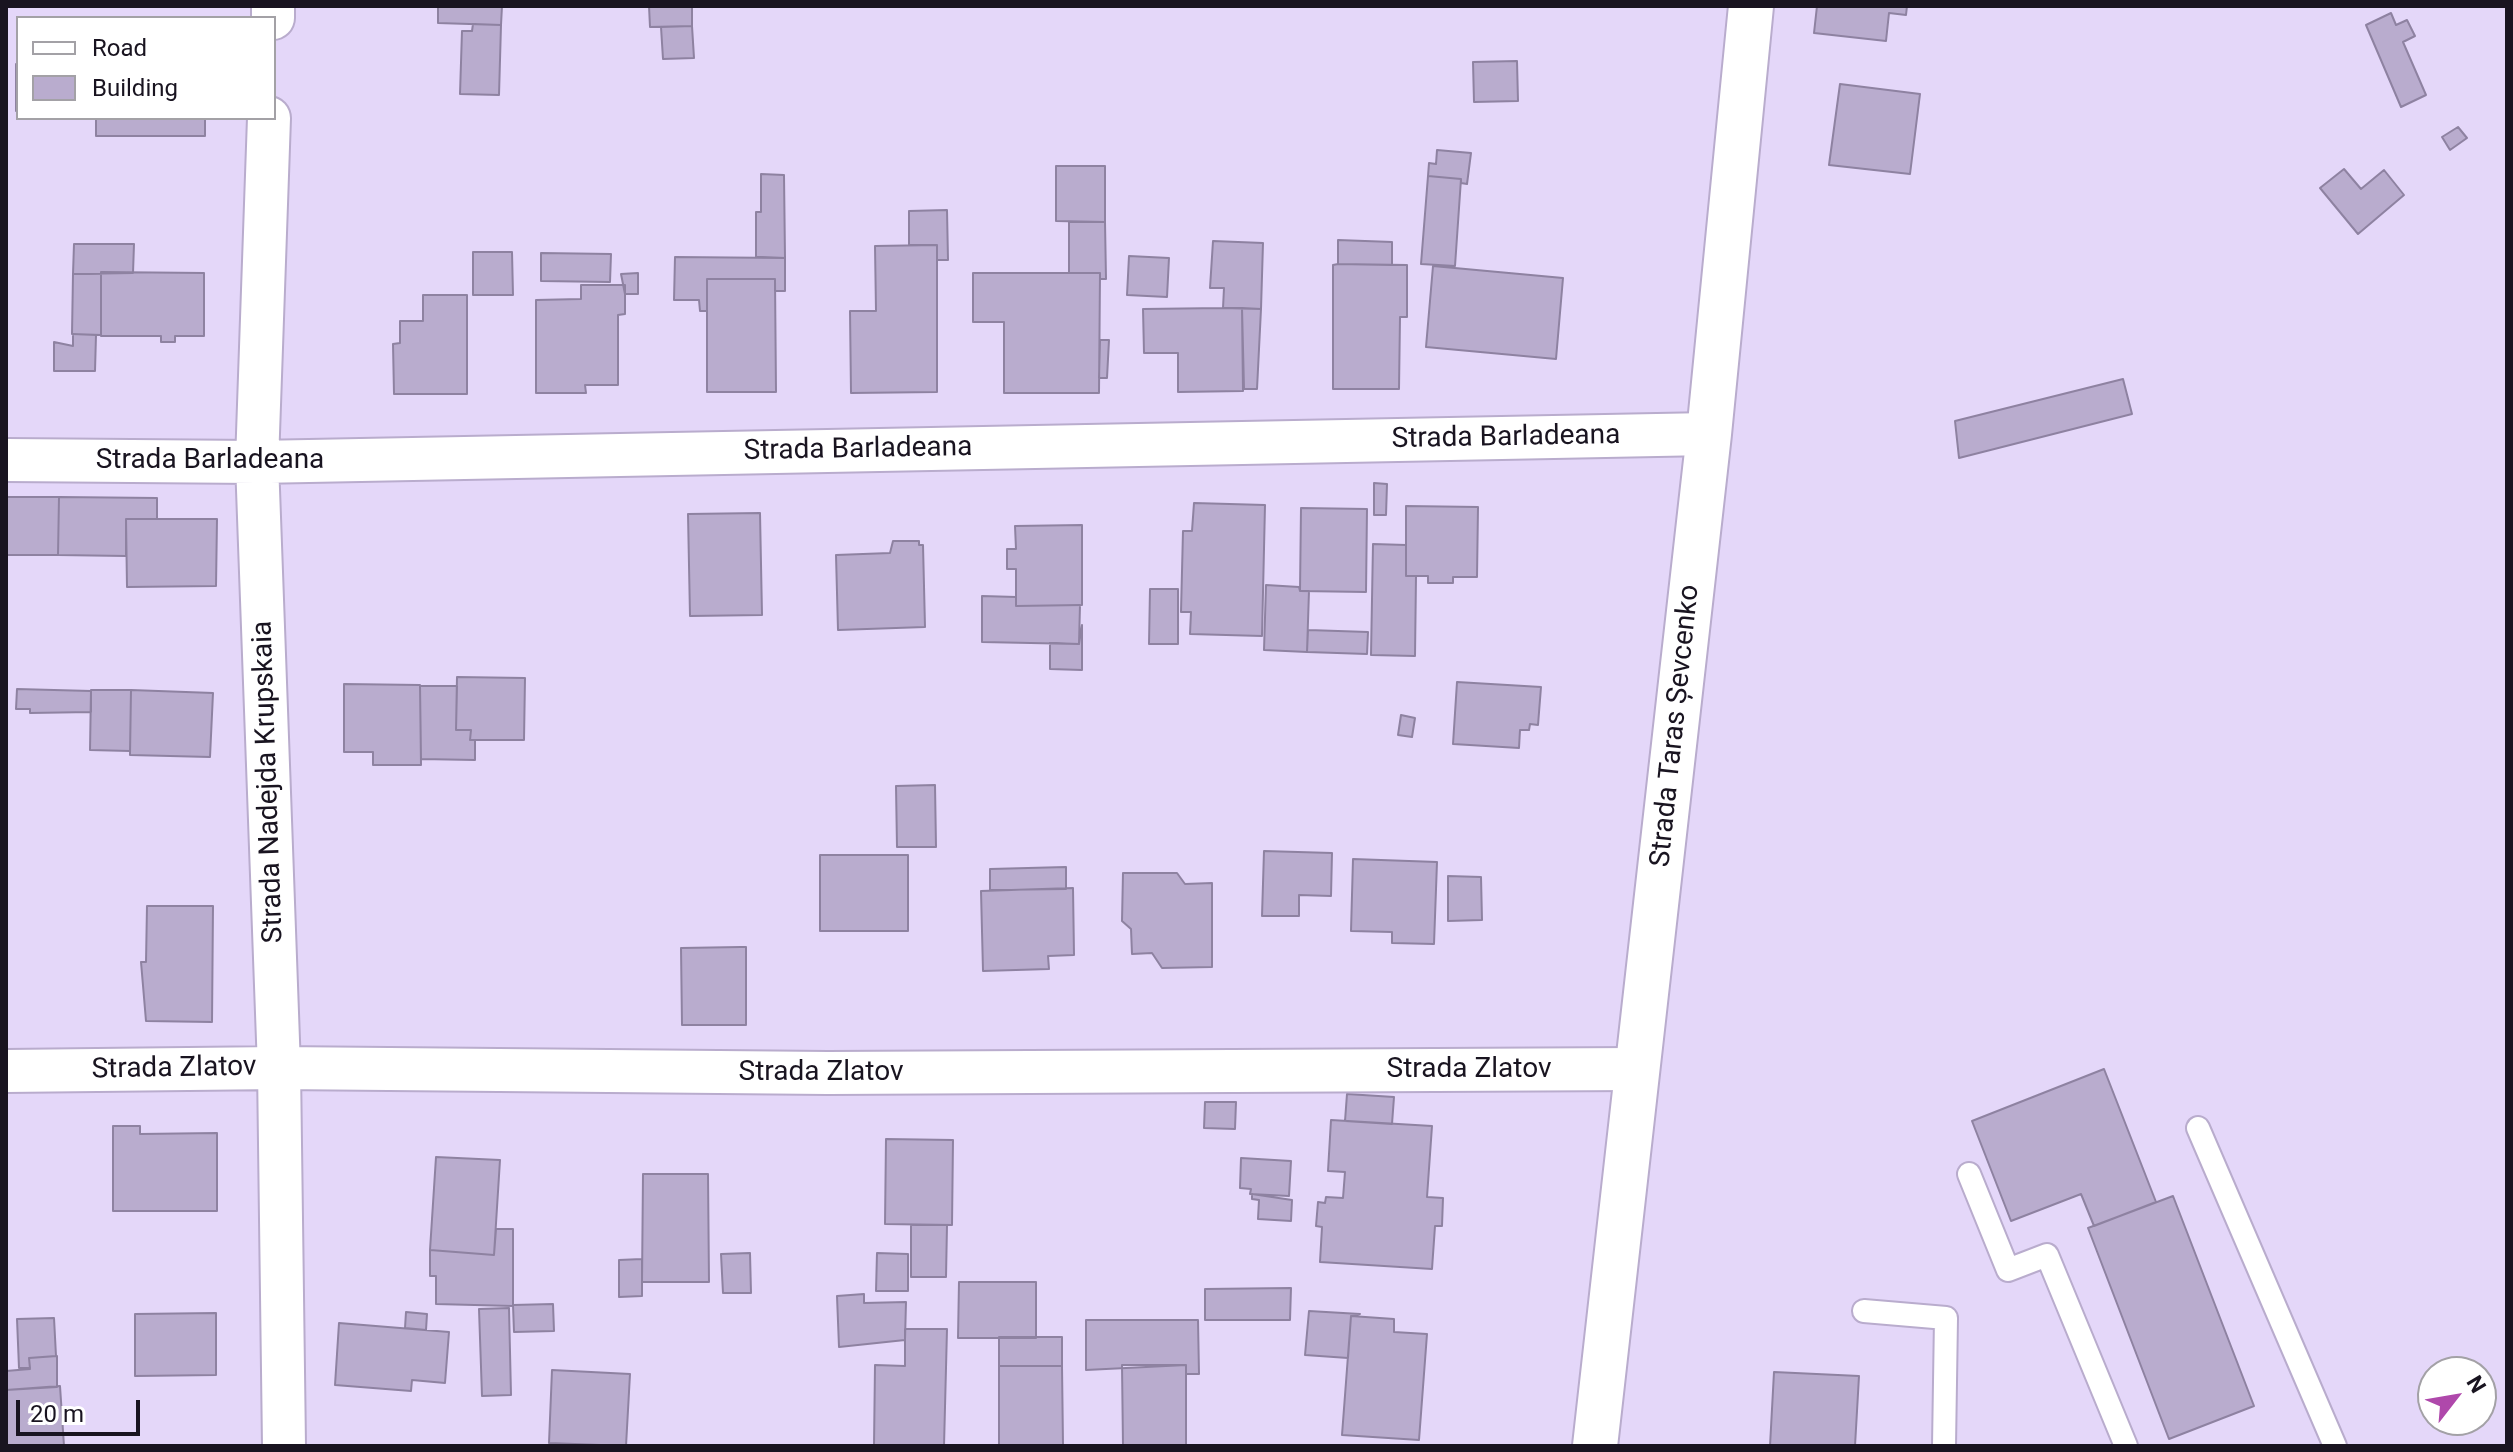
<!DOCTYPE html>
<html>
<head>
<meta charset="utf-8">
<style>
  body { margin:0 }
  #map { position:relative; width:2513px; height:1452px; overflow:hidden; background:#e4d7f9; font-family:Roboto,sans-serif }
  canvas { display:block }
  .frame { position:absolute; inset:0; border:8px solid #191420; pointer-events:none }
  .legend { position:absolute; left:16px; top:16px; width:260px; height:104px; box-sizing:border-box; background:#fff; border:2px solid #a3a1a6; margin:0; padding:10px 14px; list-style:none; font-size:24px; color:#191420 }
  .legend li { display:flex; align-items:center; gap:16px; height:40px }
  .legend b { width:40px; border:2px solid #a3a1a6 }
  .north { position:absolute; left:2417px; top:1356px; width:80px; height:80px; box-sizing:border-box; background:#fff; border:2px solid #a3a1a6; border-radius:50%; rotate:59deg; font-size:22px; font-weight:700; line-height:32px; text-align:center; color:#191420 }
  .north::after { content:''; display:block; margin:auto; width:28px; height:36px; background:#af48ab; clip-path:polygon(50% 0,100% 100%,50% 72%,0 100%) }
  .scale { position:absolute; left:16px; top:1400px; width:124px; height:36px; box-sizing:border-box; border:4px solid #191420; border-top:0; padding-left:10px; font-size:24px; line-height:28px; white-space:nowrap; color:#191420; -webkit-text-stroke:6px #fff; paint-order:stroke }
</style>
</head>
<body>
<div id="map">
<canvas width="2513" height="1452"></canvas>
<div class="frame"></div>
<ul class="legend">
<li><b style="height:10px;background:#fff"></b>Road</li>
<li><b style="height:22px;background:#b9acce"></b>Building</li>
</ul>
<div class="north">N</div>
<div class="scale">20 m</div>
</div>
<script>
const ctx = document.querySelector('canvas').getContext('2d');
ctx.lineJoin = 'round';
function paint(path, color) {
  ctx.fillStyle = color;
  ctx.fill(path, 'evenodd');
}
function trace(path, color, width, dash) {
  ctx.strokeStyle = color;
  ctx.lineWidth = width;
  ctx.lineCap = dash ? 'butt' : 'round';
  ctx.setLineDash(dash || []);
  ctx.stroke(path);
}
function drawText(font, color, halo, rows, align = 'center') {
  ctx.font = font + ' Roboto,sans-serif';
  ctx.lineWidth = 6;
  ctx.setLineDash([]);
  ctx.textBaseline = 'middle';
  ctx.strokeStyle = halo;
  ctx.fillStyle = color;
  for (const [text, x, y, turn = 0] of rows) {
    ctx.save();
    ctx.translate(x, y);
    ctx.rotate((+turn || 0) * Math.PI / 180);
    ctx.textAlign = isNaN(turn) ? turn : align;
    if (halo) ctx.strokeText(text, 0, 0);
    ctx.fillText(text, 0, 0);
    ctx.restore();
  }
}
const building = new Path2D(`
  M438,6H502L501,25L438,23Z
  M649,6H692V26L650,27Z
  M1817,6H1907L1906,15L1889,13L1886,41L1814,33Z
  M2391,13L2396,25L2407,20L2415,36L2403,42L2426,95L2401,107L2366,25Z
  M473,24L501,25L499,95L460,94L462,31H472Z
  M692,26L694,58L663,59L661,27Z
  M1517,61L1518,101L1474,102L1473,62Z
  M16,64H18V111H16Z
  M1840,84L1920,94L1910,174L1829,165Z
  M96,118H205V136H96Z
  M2458,127L2467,138L2450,150L2442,137Z
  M1437,150L1471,153L1467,184L1461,183V179L1428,176L1429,163L1436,164Z
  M1056,166H1105V222L1056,221Z
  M2344,169L2361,189L2384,170L2404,195L2358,234L2320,188Z
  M761,174L784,175L785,258L756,257V212H761Z
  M1428,176L1461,179L1455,266L1421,264Z
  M947,210L948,260H937V245H909V211Z
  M1069,222H1105L1106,279H1100V273H1069Z
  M1338,240L1392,242V265L1338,264Z
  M1213,241L1263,243L1261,309L1223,308L1224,288H1210Z
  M74,244H134L133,273L73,274Z
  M937,245V392L851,393L850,311H876L875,246Z
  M473,252H512L513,295H473Z
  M541,253L611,254L610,282L541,281Z
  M1129,256L1169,258L1167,297L1127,295Z
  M675,257L785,258V291H775V279H707V311H700L699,300H674Z
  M1338,264L1407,265V317H1400L1399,389H1333V265Z
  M1433,266L1563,278L1556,359L1426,347Z
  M101,272L204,273V336H175V342H161V336H101Z
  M638,273V294H625L621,274Z
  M973,273H1100L1099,393H1004V322H973Z
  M73,274H101V335L72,334Z
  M707,279H775L776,392H707Z
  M581,285H625V314L618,315V385H585L586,393H536V300L581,299Z
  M423,295H467V394H394L393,344L400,343V321H423Z
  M1223,308H1242L1243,391L1178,392V353H1144L1143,309Z
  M1242,308L1261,309L1257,389H1244Z
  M73,334L96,335L95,371H54V342L73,346Z
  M1100,340H1109L1107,378H1099Z
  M2123,379L2132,414L1959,458L1955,421Z
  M1374,483L1387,484L1386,515H1374Z
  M6,497H59L58,555H6Z
  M59,497L157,498V519H126V556L58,555Z
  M1194,503L1265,505L1262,636L1190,634L1191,612H1181L1183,531H1192Z
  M1406,506L1478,507L1477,577H1453V583H1428V576H1406Z
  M1301,508L1367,509L1366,592L1300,591Z
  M760,513L762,615L690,616L688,514Z
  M126,519H217L216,586L127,587Z
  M1082,525V605L1016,606V569H1007V549H1016L1015,526Z
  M893,541H919V545H923L925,627L838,630L836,555L890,553Z
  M1373,544L1406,545V576H1416L1415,656L1371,655Z
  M1266,585L1299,587L1300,591H1309L1307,652L1264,650Z
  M1150,589H1178V644H1149Z
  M982,596L1016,597V606L1080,605L1079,644L982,642Z
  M1082,625V670L1050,669V643L1079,644Z
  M1308,630L1368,632L1367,654L1307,652Z
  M457,677L525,678L524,740H470L471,730H456Z
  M1457,682L1541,687L1538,725L1530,724L1529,730H1520L1519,748L1453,744Z
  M344,684L420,685L421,765H373V752H344Z
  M420,686H457L456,730H471L470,740H475V760L421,759Z
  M17,689L91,691V712L30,713V709H16Z
  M91,690H131L130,751L90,750Z
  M131,690L213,693L210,757L130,755Z
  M1401,715L1415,718L1412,737L1398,735Z
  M935,785L936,847H897L896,786Z
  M1264,851L1332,853L1331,896L1299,895V916H1262Z
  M820,855H908V931H820Z
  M1353,859L1437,862L1434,944L1392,943V932L1351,931Z
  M1066,867V889L990,890V869Z
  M1123,873H1177L1185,884L1212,883V967L1162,968L1152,953L1132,954L1131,929L1122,921Z
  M1448,876L1481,877L1482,920L1448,921Z
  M1073,888L1074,955L1048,956L1049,969L983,971L981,891Z
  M147,906H213L212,1022L146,1021L141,962H146Z
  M741,947H746V1025H682L681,948Z
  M2104,1069L2156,1202L2094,1226L2081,1194L2011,1221L1972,1121Z
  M1347,1094L1394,1097L1392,1124L1345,1121Z
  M1205,1102H1236L1235,1129L1204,1128Z
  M1331,1120L1432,1126L1427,1197L1443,1198L1442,1226H1435L1432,1269L1320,1262L1322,1227L1316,1226L1318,1202L1325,1203L1326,1197L1343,1198L1345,1172L1328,1171Z
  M113,1126H140V1134L217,1133V1211H113Z
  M886,1139L953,1140L952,1225L885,1224Z
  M436,1157L500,1160L494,1255L430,1250Z
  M1241,1158L1291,1161L1289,1196L1250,1194L1251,1189L1240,1188Z
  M643,1174H708L709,1282H642Z
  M1252,1194L1292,1200L1291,1221L1258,1219L1259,1200L1252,1199Z
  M2173,1196L2254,1406L2169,1439L2088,1228Z
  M911,1225H947L946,1277H911Z
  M496,1229H513V1306L436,1304V1276H430V1250L494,1255Z
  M750,1253L751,1293H723L721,1254Z
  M877,1253L908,1254V1291H876Z
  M642,1259V1296L619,1297V1260Z
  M959,1282H1036V1338H958Z
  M1291,1288L1290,1320H1205V1289Z
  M864,1294V1303L906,1302L905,1340L839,1347L837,1296Z
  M553,1304L554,1331L514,1332L513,1305Z
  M509,1308L511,1395L482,1396L479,1309Z
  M1309,1311L1360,1314L1351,1316L1348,1358L1305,1355Z
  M406,1312L427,1314L426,1330L405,1328Z
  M216,1313V1375L135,1376V1314Z
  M1351,1316L1394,1319V1332L1427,1334L1419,1440L1342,1435Z
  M54,1318L56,1356L29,1358L30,1368H19L17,1319Z
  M1086,1320H1198L1199,1374H1186V1365L1086,1370Z
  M339,1323L449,1332L445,1383L412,1380L411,1391L335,1385Z
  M905,1329H947L944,1446H874L875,1365L905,1366Z
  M999,1337H1062V1366H999Z
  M57,1356V1387L6,1390V1371L30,1369L29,1358Z
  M1122,1365H1186V1446H1123Z
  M999,1366H1062L1063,1445H999Z
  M552,1370L630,1374L626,1446L549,1443Z
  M1774,1372L1859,1376L1855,1446H1770Z
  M60,1386L64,1446H6V1390Z`);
const service = new Path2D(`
  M2198,1128L2335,1446
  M1969,1174L2008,1270L2047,1255L2126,1446
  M1864,1311L1946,1318L1944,1446`);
const minor = new Path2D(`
  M273,18V6
  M269,118L257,462L279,1068L284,1446
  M6,460L257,462L1709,434
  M6,1071L279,1068L828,1073L1637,1069`);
const secondary = new Path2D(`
  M1595,1446L1709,434L1751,6`);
const streetNames = [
  ["Strada Barladeana",1506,438,-1],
  ["Strada Barladeana",858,450,-1],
  ["Strada Barladeana",210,461],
  ["Strada Taras Șevcenko",1676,726,-84],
  ["Strada Nadejda Krupskaia",269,782,-92],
  ["Strada Zlatov",174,1069,-1],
  ["Strada Zlatov",1469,1070],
  ["Strada Zlatov",821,1073]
];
paint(building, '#b9acce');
trace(building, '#8e82a1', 2);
trace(service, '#b9accd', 26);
trace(minor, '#b9accd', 46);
trace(secondary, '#b9accd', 48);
trace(service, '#fff', 22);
trace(minor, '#fff', 42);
trace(secondary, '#fff', 44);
drawText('28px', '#191420', '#fff', streetNames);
</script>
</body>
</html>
